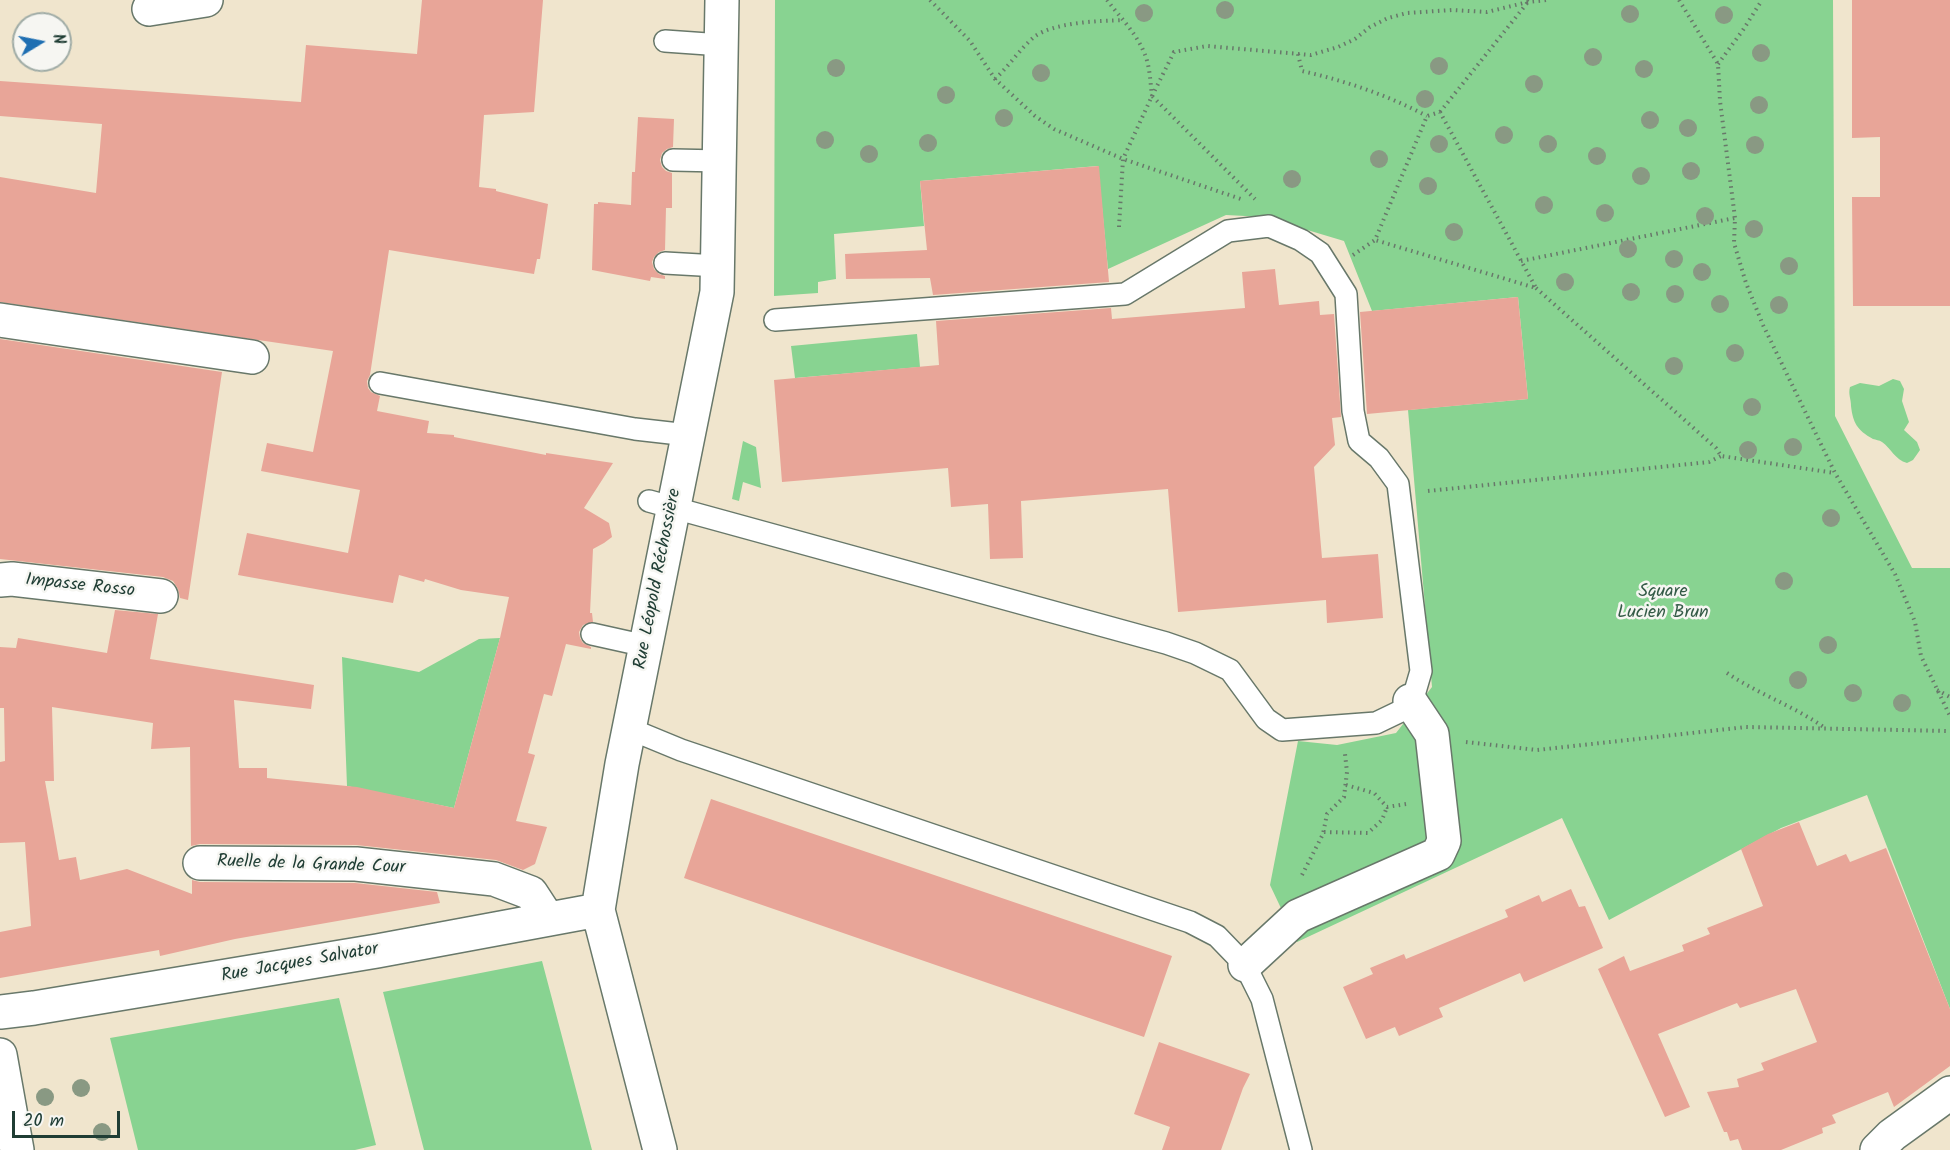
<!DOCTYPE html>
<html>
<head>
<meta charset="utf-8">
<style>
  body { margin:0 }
  #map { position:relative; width:1950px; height:1150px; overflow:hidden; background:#f0e5cd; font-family:Kalam,sans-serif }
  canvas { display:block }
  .north { position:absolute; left:12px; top:12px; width:60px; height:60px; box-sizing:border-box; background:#f6f6f2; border:2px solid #a0aca6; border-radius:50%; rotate:80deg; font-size:16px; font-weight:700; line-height:24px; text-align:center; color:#1f3d34 }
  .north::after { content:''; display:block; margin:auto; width:21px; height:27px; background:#1f6fb2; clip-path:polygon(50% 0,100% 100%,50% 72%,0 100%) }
  .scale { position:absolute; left:12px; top:1111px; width:108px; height:27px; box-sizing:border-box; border:3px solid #1f3d34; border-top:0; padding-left:8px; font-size:18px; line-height:21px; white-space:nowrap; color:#1f3d34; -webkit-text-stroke:4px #f6f6f2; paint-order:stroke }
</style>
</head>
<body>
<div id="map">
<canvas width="1950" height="1150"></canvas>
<div class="north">N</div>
<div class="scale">20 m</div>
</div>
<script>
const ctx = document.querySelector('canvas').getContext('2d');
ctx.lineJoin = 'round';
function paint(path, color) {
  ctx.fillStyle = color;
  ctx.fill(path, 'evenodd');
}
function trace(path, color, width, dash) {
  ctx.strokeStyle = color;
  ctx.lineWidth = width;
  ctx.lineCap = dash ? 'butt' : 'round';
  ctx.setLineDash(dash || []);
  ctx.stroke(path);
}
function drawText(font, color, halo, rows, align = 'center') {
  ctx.font = font + ' Kalam,sans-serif';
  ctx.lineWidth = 5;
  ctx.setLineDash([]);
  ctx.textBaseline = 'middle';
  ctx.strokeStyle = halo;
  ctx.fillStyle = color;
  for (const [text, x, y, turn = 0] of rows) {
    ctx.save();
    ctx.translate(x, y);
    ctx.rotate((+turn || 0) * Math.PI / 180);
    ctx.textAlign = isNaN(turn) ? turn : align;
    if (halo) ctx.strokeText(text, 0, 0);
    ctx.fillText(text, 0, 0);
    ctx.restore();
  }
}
const green = new Path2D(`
  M775,0H1833L1835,416L1912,568H1950V1009L1867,795L1781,828L1609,920L1562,818L1297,942L1270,885L1298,741L1337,745L1396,733L1432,687L1408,410L1528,399L1518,297L1372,311L1344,241L1264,217L1226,215L1108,269L1098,166L920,181L924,226L834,234L836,279L818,282V293L774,296Z
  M917,334L920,367L795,378L791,346Z
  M1893,379L1900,381L1904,389L1902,401L1909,422L1904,430L1917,442L1920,450L1913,460L1907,463C1895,460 1891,448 1882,442C1879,440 1876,440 1873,439C1857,430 1853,423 1851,406C1851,399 1848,394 1850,387L1860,383L1879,386Z
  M743,441L756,447L761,488L743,482L739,501L732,499Z
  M500,638L454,808L347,786L342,657L419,672L479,639Z
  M542,961L592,1150H424L383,992Z
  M339,998L376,1145L355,1150H138L110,1038Z`);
const building = new Path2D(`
  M422,0H543L534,112L484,115L479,187L496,189V191L548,204L540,259H537L534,274L389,250L370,375L367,381L368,388L371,392L380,396L377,411L429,421L427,433L454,435V437L546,455V453L613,463L584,508L609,523L612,537L604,543L593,549L590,613H592L593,622L583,625L579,632L580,638L583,643L591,647V649L566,644L552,696L544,694L528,753L535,755L516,821L547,827L535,864L523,870L496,860L356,845L200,844L191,846L190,747L151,749L153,723L52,707L54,781H45L59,860L76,857L80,880L127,869L192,894V880L200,882L355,883L437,892L440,903L235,939L160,956L159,950L0,978V932L31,926L25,842L0,843V762L5,761L4,708H0V647L16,648L18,638L107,653L115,610L158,614L150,659L314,685L311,709L234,700L239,768H267V778L357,787L454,808L500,638L509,597L461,590L425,579L424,582L399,575L393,603L238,575L247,533L348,553L360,490L261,471L267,443L313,452L333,351L0,302V177L96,193L102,124L0,116V81L301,102L306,45L417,54Z
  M1852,0H1950V306H1853L1852,197H1880V137L1852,138Z
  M638,117L674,119L673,147L667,149L662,153L660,160L662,167L666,171L672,173V208H666L665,250L659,252L654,257L652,262L654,269L659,274L665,276V279L651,277L650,281L592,270L594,204H598V202L631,205L632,172H635Z
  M1099,166L1109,282L933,295L930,278L846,279L845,254L927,250L920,181Z
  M1275,269L1279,305L1319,301L1320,315L1334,314L1341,417L1332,418L1335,445L1314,467L1322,558L1378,554L1383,618L1327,623L1326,600L1178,612L1168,489L1021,501L1023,558L990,559L988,504L951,507L948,468L782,482L774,380L939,365L936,321L1111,308L1112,319L1245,308L1242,272Z
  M1518,297L1528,399L1367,414L1360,312Z
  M0,339L222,372L188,600L180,598L178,589L173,581L163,577L0,559Z
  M711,799L1172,956L1144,1037L684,878Z
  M1799,822L1817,866L1846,854L1850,862L1886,848L1950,1009V1066L1894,1107L1888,1092L1832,1115L1836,1123L1822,1128L1823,1133L1781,1150H1742L1738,1139L1730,1141L1727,1132H1724L1707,1092L1739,1087L1737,1079L1764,1070L1761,1063L1817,1042L1796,989L1740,1008L1737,1003L1658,1034L1690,1107L1665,1117L1598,969L1624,956L1630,971L1684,951L1682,945L1710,934L1707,928L1763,906L1741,849L1768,834Z
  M1571,889L1579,907L1585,906L1603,948L1524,982L1520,973L1439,1008L1443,1017L1399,1036L1395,1027L1366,1039L1343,987L1373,974L1370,968L1404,954L1406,959L1508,917L1505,910L1539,895L1542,902Z
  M1159,1042L1250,1074L1243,1088L1221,1150H1162L1170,1127L1134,1114Z`);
const path = new Path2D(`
  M930,0L970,41L995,79L1035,116L1054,129L1123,159L1241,199
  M1107,0C1119,16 1135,32 1143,50C1150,64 1150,80 1152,96
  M1679,0L1718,64L1720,101L1735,218L1734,243L1746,283L1763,325L1835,473L1895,574L1915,622L1921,656L1950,716
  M1527,1L1528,2L1547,0
  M1298,54L1302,71C1346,81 1387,95 1427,116
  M1718,64L1743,30L1762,0
  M995,79C1009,66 1020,49 1034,37C1054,22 1099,21 1123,20
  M1152,96L1174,52L1207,46L1311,55L1338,47L1355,39L1370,27L1388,18L1407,13L1452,10L1487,12L1528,2
  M1440,112L1528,2
  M1119,227L1123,159L1152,96L1255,199
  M1353,255L1375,240L1427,116L1440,112L1536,288L1375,240
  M1521,261L1735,218
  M1536,288L1716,448L1721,456L1835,473
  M1428,491L1709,462L1721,456
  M1727,673C1758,694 1794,706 1825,728
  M1937,690L1950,697
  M1466,742L1537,750L1746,727L1950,731
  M1346,785L1374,793L1387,807L1406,804
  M1324,832L1368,833L1382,820L1387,807
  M1302,875L1323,834L1327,814L1344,797L1347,772L1345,754`);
const lane = new Path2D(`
  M665,41L722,45
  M673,160L721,161
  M665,263L718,266
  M380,383L635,429L688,435
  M649,501L1166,643L1195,653L1230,670L1266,719L1282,730L1376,723L1403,710L1414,695L1421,671L1398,484L1379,458L1359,441L1353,411L1346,294L1320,253L1301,240L1269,226L1228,231L1125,294L775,320
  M592,634L646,646
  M630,729L681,750L1190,922L1217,936L1245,965L1262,999L1301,1150`);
const street = new Path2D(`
  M149,9L206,0
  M0,320L252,357
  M0,580L12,579L161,596
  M200,863L356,864L494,879L531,893L548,919
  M1245,965L1298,916L1438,854L1444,841L1432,734L1410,701
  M0,1012L34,1008L377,951L598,910
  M0,1055L17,1150
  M660,1150L598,910L622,764L717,292L722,0
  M1877,1150L1892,1135L1950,1093`);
const trees = [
  [1225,10],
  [1144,13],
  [1630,14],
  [1724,15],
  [1761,53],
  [1593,57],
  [1439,66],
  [836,68],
  [1644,69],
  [1041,73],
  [1534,84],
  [946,95],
  [1425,99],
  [1759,105],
  [1004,118],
  [1650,120],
  [1688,128],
  [1504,135],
  [825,140],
  [928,143],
  [1439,144],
  [1548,144],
  [1755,145],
  [869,154],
  [1597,156],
  [1379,159],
  [1691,171],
  [1641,176],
  [1292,179],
  [1428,186],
  [1544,205],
  [1605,213],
  [1705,216],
  [1754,229],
  [1454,232],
  [1628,249],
  [1674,259],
  [1789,266],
  [1702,272],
  [1565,282],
  [1631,292],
  [1675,294],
  [1720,304],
  [1779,305],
  [1735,353],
  [1674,366],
  [1752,407],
  [1793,447],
  [1748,450],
  [1831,518],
  [1784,581],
  [1828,645],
  [1798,680],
  [1853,693],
  [1902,703],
  [81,1088],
  [45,1097],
  [102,1132]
];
const streetNames = [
  ["Rue Léopold Réchossière",659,579,-79],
  ["Impasse Rosso",80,587,6],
  ["Ruelle de la Grande Cour",311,866,2],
  ["Rue Jacques Salvator",300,964,-10]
];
const parkNames = [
  ["Square",1663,593],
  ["Lucien Brun",1663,614]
];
paint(green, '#88d391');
paint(building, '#e8a598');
trace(lane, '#68786a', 24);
trace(street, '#68786a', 36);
trace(path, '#68786a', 4, [1.5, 4.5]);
trace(lane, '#fff', 21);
trace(street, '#fff', 33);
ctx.fillStyle = '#899983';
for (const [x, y] of trees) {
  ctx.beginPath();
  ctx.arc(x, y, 9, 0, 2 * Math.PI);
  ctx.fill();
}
drawText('18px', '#1f3d34', '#f6f6f2', streetNames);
drawText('18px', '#345b47', '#f6f6f2', parkNames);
</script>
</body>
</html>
